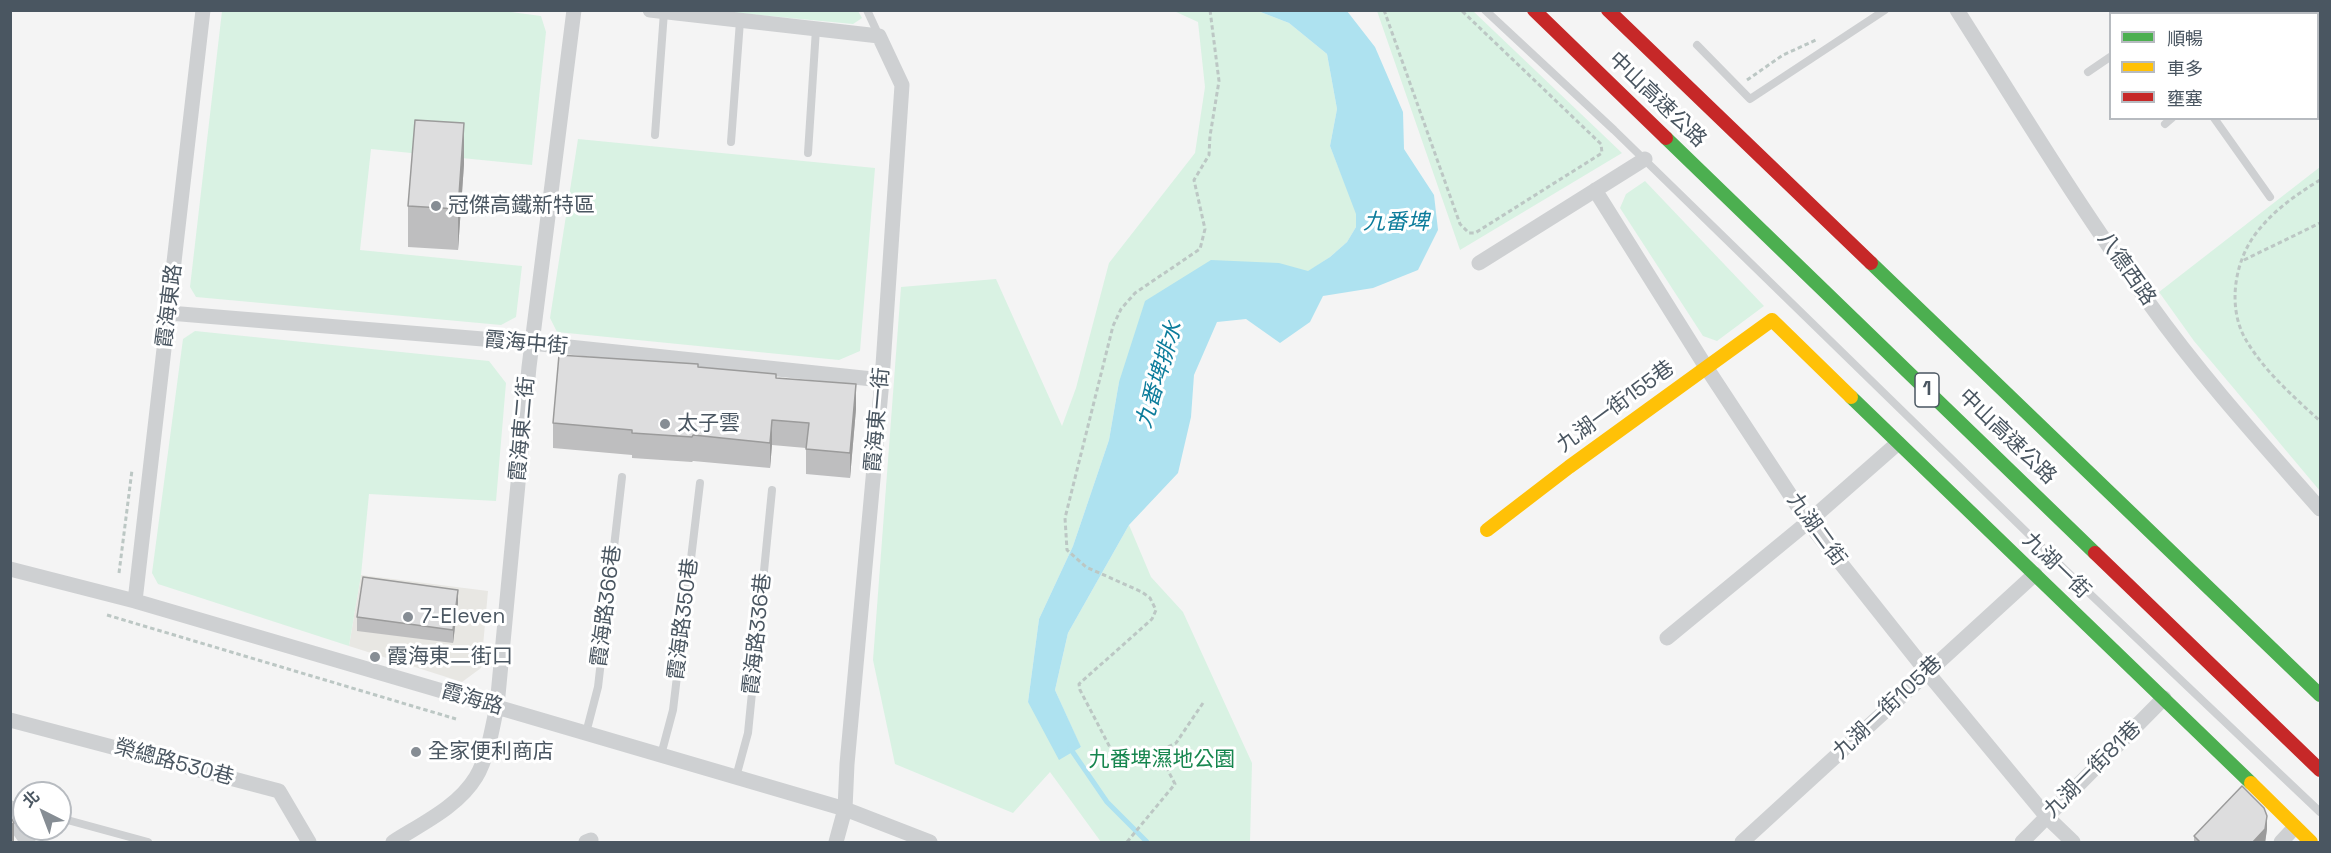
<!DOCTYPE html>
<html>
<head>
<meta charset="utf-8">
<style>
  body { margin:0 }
  #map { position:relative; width:2331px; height:853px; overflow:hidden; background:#f4f4f4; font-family:"Space Grotesk","Noto Sans TC",sans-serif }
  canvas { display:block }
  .frame { position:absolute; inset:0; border:12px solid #4a5661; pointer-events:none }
  .legend { position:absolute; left:2109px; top:12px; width:210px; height:108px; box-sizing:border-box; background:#fff; border:2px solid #b7bbc0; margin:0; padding:8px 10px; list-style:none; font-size:18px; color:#4a5661 }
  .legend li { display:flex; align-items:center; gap:12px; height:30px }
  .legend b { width:30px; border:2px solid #b7bbc0 }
  .north { position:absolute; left:12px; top:781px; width:60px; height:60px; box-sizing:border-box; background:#fff; border:2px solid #b7bbc0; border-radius:50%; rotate:318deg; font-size:16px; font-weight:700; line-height:24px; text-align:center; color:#4a5661 }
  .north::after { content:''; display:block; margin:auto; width:21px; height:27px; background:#868d94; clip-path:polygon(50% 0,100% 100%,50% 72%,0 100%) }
</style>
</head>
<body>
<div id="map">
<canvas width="2331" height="853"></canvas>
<div class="frame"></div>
<ul class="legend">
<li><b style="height:8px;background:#4caf50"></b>順暢</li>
<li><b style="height:8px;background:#ffc107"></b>車多</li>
<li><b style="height:8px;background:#c62828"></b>壅塞</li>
</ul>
<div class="north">北</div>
</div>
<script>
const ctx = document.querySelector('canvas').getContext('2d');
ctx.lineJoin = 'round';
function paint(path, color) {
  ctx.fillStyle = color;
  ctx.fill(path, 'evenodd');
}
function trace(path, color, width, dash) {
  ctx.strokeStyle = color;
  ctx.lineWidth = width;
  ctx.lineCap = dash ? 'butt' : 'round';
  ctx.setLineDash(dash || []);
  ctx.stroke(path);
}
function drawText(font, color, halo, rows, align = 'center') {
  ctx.font = font + ' "Space Grotesk","Noto Sans TC",sans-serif';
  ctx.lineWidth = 6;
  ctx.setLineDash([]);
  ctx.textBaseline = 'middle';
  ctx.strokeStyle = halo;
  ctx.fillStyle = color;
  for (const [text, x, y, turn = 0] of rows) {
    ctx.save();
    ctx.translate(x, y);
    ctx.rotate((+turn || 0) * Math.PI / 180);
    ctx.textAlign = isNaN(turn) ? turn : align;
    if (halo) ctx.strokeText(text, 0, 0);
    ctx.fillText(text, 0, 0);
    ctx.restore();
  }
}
const commercial = new Path2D(`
  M361,575L488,591L481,668L462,682L349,646Z`);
const green = new Path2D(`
  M496,10L541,16L546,32L532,165L371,149L360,250L522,266L516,317L501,325L196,297L190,287L222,11Z
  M716,11H858L862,18L853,24Z
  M1174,11H1258L1289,23L1327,54L1337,109L1330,146L1357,214L1356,227L1347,242L1330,257L1308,272L1279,264L1119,382L1109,440L1073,546L1039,619L1028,702L1081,748L1055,690L1068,633L1129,525L1151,577L1183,612L1252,763L1250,842H1101L1050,772L1013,813L895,764L873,660L901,287L996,279L1062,426L1076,388L1109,263L1195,153L1205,87L1198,22Z
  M1377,11H1473L1622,153L1460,250Z
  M578,139L875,168L860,351L839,360L557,332L550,318Z
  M2320,167V491L2194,341L2159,292Z
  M1645,181L1764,306L1717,341L1703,336L1620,208L1626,194Z
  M195,331L489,361L506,383L496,501L369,494L361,575L349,646L158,584L152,573L183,339Z`);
const water = new Path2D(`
  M1258,11H1347L1375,47L1403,112L1404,149L1434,195L1438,230L1418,270L1373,288L1323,296L1310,322L1280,343L1246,319L1217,322L1194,375L1191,417L1178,473L1129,525L1068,633L1055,690L1081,747L1059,760L1028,702L1039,619L1073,546L1109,440L1119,382L1145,301L1211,260L1279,263L1308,271L1330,257L1347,242L1356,227V214L1330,146L1337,109L1327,54L1289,23Z`);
const stream = new Path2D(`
  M1070,748L1107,802L1147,842`);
const path = new Path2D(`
  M1384,10L1460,224L1469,233H1475L1602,153L1601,144L1461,10
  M1747,80L1783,55L1816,40
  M2320,180C2297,194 2274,210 2257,232C2234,261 2227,308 2246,340C2264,371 2294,397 2320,421
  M2244,260L2320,223
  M119,573L132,470
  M107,615L456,719
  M1203,703L1176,743L1137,762L1124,763L1115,757L1080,690L1079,684L1152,619L1156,610L1150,598L1142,592L1086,567L1067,550L1065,518L1113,326L1121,309L1135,293L1200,249L1205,229L1194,180L1209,155L1210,136L1219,81L1210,10
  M1127,842L1175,784L1159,753`);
const lane = new Path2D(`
  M867,10L879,36
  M1485,10L1614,130L2088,592L2320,812
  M2174,14L2178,10
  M1697,45L1750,99L1885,10
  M2088,72L2110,57
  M2318,98L2320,102
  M2214,118L2270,197
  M2165,124L2172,118
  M655,135L664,12
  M731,142L740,21
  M808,153L816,29
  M586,733L598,687L622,477
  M661,755L673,710L700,483
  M736,777L748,733L772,490
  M10,804L24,808
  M60,818L148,842`);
const street = new Path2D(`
  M650,10L879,36L902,85L882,380L847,764L845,809L836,842
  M1957,10C2020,109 2080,209 2149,303C2201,376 2261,442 2320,509
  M2199,10L2201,14
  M2318,26L2320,24
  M1595,190L1706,367L1808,522L1927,672L2047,817L2073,842
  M1479,263L1645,159
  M169,313L531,343L882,380
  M10,569L135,601L845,809L930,842
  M135,601L203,10
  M1667,638L1808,522L1898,443
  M10,720L279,791L309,842
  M10,817L28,842
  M393,842C421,824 458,807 476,777C488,757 492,729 497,706L529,367L574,10
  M586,842L591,840
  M1742,842L2035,574
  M2022,842L2164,698
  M2281,842L2295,827`);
const fast = new Path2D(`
  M1666,138L2095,553
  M1871,263L2320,695
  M1851,397L2251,783`);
const slow = new Path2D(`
  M1487,530L1569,467L1772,320L1851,397
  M2251,783L2311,842`);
const jam = new Path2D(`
  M1534,10L1666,138
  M1608,10L1871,263
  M2095,553L2320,770`);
const wall = new Path2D(`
  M464,164L458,250L408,247V206Z
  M698,367L776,378L856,409L850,478L806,474V448L772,445L770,468L693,461L692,462L632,458V455L553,448V423Z
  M458,603L453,643L357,631V617Z
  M2267,829L2265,843H2194V836Z`);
const shadedWall = new Path2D(`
  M464,123V164L458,250V209Z
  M856,384V409L850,478V453Z
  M772,420V445L770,468V443Z
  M458,590V603L453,643V630Z
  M2267,816V829L2265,843H2252Z
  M14,823V843H10V825Z`);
const building = new Path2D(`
  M415,120L464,123L458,209L408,206Z
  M559,355L698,364V367L776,374V378L856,384L850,453L806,449L809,423L772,420L770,443L693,435L692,437L632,433V430L553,423Z
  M363,577L458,590L453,630L357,617Z
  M2242,786L2264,808L2267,816L2265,829L2252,843H2201L2194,836Z
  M10,816L14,823L10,825Z`);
const markers = [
  [436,206,6,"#868d94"],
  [665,424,6,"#868d94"],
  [408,617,6,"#868d94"],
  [375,657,6,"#868d94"],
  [416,752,6,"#868d94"]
];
const shields = [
  [1927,390,24]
];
const shieldNames = [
  ["1",1927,390]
];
const streetNames = [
  ["中山高速公路",1657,100,44],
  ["八德西路",2126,269,55],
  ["霞海東路",170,306,-83],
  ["霞海中街",526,344,5],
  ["九湖一街155巷",1616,407,-36],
  ["霞海東一街",878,420,-85],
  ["霞海東二街",523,429,-85],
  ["中山高速公路",2007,437,44],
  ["九湖二街",1816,530,54],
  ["九湖一街",2056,566,44],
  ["霞海路366巷",607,606,-83],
  ["霞海路350巷",684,619,-83],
  ["霞海路336巷",758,634,-84],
  ["霞海路",472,700,16],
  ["九湖一街105巷",1888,708,-43],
  ["榮總路530巷",174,763,15],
  ["九湖一街81巷",2093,770,-45]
];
const poiNames = [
  ["冠傑高鐵新特區",448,206],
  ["太子雲",677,424],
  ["7-Eleven",420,617],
  ["霞海東二街口",387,657],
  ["全家便利商店",428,752]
];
const parkNames = [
  ["九番埤濕地公園",1162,760]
];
const waterNames = [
  ["九番埤",1396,223],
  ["九番埤排水",1160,375,-73]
];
paint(commercial, '#e8e7e3');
paint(green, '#d9f2e3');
paint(water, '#aee2f0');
trace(stream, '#aee2f0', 5);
trace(path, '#bcc7c4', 3, [4.5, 3]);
trace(lane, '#ced0d2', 8);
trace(street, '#ced0d2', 15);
trace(fast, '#4caf50', 14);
trace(slow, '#ffc107', 14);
trace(jam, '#c62828', 14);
paint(wall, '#bebebf');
paint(shadedWall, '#9b9b9b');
paint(building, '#ddddde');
trace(building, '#9b9b9b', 1.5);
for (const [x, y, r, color] of markers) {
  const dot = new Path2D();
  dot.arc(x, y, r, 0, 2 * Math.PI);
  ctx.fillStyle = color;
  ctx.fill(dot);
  trace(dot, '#fff', 2);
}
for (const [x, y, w] of shields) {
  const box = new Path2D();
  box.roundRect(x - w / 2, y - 17, w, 34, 4.5);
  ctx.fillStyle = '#fff';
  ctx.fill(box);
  trace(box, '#4a5661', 1.5);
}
drawText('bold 20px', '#4a5661', null, shieldNames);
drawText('21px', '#4a5661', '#fff', streetNames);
drawText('21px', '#4a5661', '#fff', poiNames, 'left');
drawText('21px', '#17864f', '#fff', parkNames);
drawText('italic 22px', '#0c7c9b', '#fff', waterNames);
</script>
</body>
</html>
